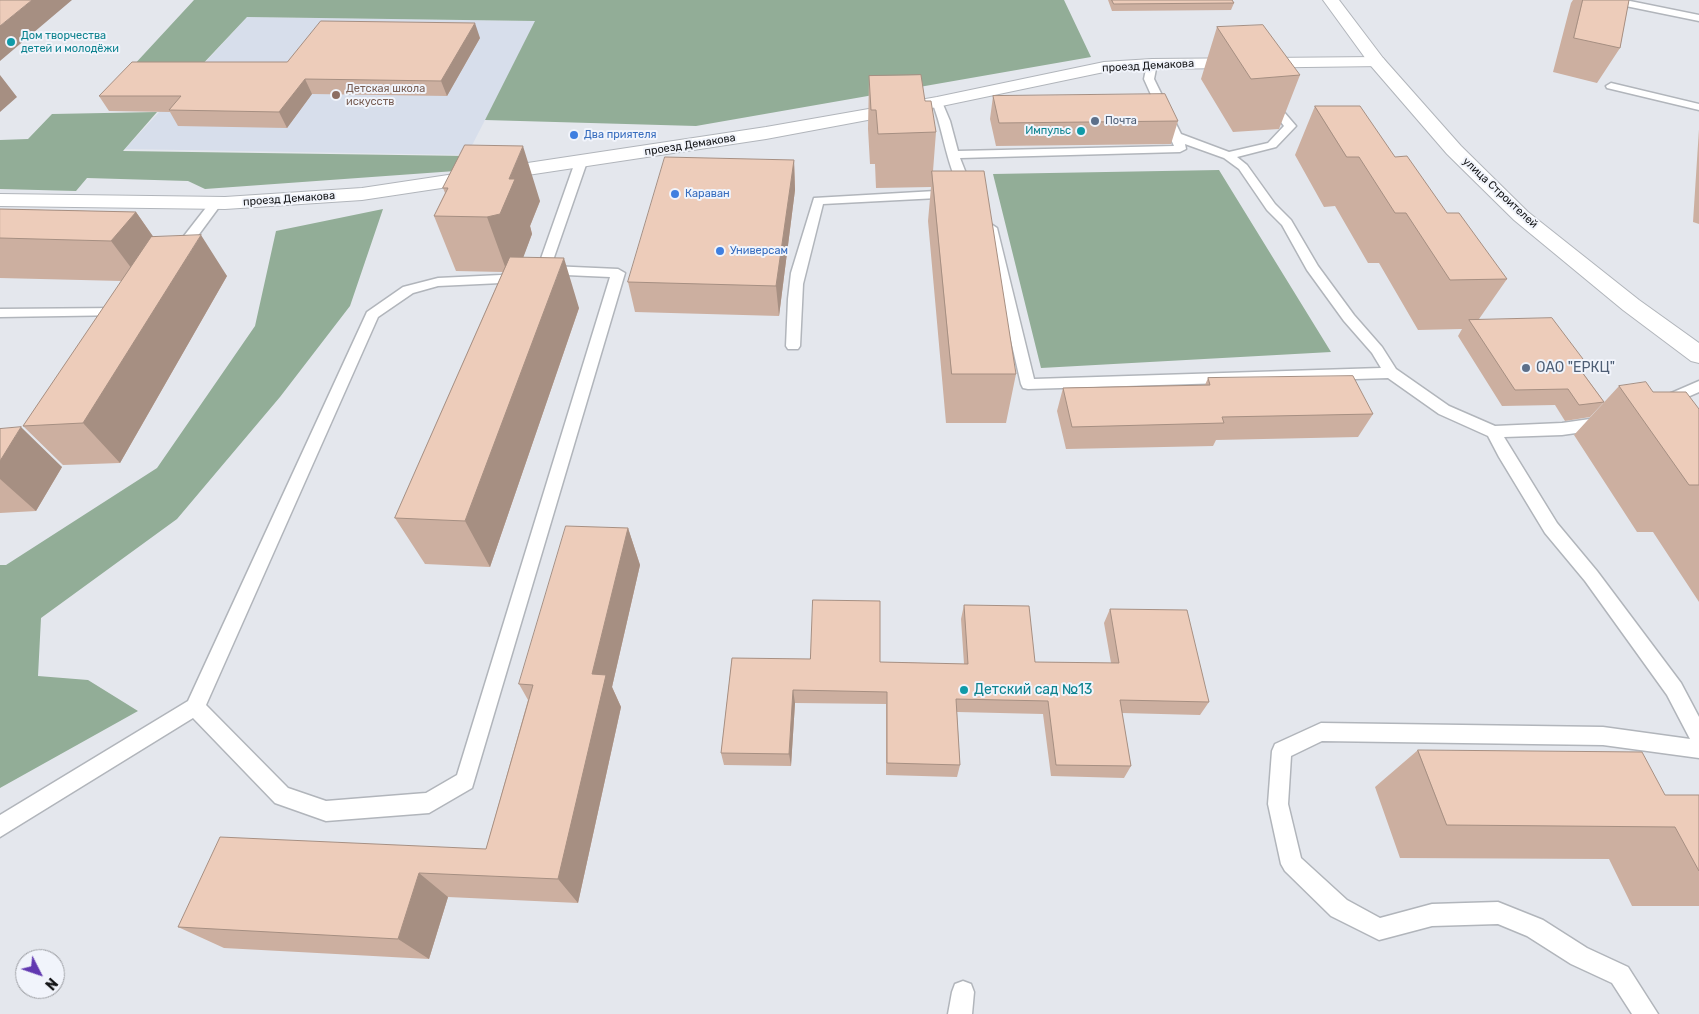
<!DOCTYPE html>
<html>
<head>
<meta charset="utf-8">
<style>
  body { margin:0 }
  #map { position:relative; width:1699px; height:1014px; overflow:hidden; background:#e4e7ed; font-family:Rubik,sans-serif }
  canvas { display:block }
  .north { position:absolute; left:15px; top:949px; width:50px; height:50px; box-sizing:border-box; background:#f1f4fb; border:1px solid #999ba0; border-radius:50%; rotate:131deg; font-size:14px; font-weight:700; line-height:20px; text-align:center; color:#151618 }
  .north::after { content:''; display:block; margin:auto; width:18px; height:22px; background:#6138b0; clip-path:polygon(50% 0,100% 100%,50% 72%,0 100%) }
</style>
</head>
<body>
<div id="map">
<canvas width="1699" height="1014"></canvas>
<div class="north">N</div>
</div>
<script>
const ctx = document.querySelector('canvas').getContext('2d');
ctx.lineJoin = 'round';
function paint(path, color) {
  ctx.fillStyle = color;
  ctx.fill(path, 'evenodd');
}
function trace(path, color, width, dash) {
  ctx.strokeStyle = color;
  ctx.lineWidth = width;
  ctx.lineCap = dash ? 'butt' : 'round';
  ctx.setLineDash(dash || []);
  ctx.stroke(path);
}
function drawText(font, color, halo, rows, align = 'center') {
  ctx.font = font + ' Rubik,sans-serif';
  ctx.lineWidth = 4;
  ctx.setLineDash([]);
  ctx.textBaseline = 'middle';
  ctx.strokeStyle = halo;
  ctx.fillStyle = color;
  for (const [text, x, y, turn = 0] of rows) {
    ctx.save();
    ctx.translate(x, y);
    ctx.rotate((+turn || 0) * Math.PI / 180);
    ctx.textAlign = isNaN(turn) ? turn : align;
    if (halo) ctx.strokeText(text, 0, 0);
    ctx.fillText(text, 0, 0);
    ctx.restore();
  }
}
const built = new Path2D(`
  M247,17L536,21L467,155L125,149Z`);
const forest = new Path2D(`
  M194,0H1064L1091,57L696,126L485,120L535,21L247,17L198,69L132,67Z
  M157,112L123,151L467,156L483,169L205,189L188,181L87,178L76,191L0,189V140L28,139L52,114Z
  M1219,170L1331,352L1041,368L993,174Z
  M383,209L350,306L280,397L177,519L41,618L38,676L88,680L138,711L0,788V565H6L157,468L255,326L276,231Z`);
const service = new Path2D(`
  M1606,0H1625L1699,15V21L1611,3Z
  M1152,61L1157,64L1154,79L1181,134L1229,152L1268,143L1284,126L1274,113L1268,100L1269,98H1277L1284,112L1296,126L1276,147L1237,157L1247,165L1275,204L1291,220L1318,266L1354,315L1382,347L1396,369L1449,406L1495,426L1562,423L1604,417L1609,419L1612,423L1609,427L1604,429L1562,435L1504,437L1557,523L1597,571L1681,683L1699,717V758L1603,745L1322,741L1291,756L1288,804L1301,858L1347,900L1380,918L1432,904L1498,902L1543,920L1587,948L1628,967L1658,1014H1632L1612,983L1571,964L1527,936L1498,924L1432,926L1379,940L1331,916L1285,871L1281,864L1268,804L1272,751L1275,744L1321,723L1603,727L1690,739L1667,695L1585,581L1545,533L1499,457L1488,436L1439,414L1388,378L1028,389L1023,388L1021,384L985,228L991,224L997,228L1034,379L1381,368L1372,353L1344,321L1307,270L1282,225L1267,210L1239,169L1224,158L1185,144L1186,149L1180,152L960,158L973,191L967,195L963,194C946,166 944,131 932,102L933,100H941L942,102L950,121L958,151L1174,146L1144,79L1147,64Z
  M1611,83L1699,104V110L1607,88L1606,86Z
  M581,159L587,162L551,266L618,269L625,273L472,788L429,813L326,821L275,803L193,718L0,837V815L188,701L367,312L403,287L438,278L501,275L538,267L575,162ZM544,274L610,277L457,775L426,793L326,801L288,788L206,705L378,317L413,293L438,286L501,283Z
  M953,190L957,191L959,194L957,197L823,204L803,284L800,346L798,349H788L786,346L788,299L791,273L814,198Z
  M216,199L222,203L183,256H173L172,253L173,250L212,200Z
  M121,308L126,309L128,312L126,315L0,317V309Z
  M1699,381V392L1667,406L1662,405L1660,401L1662,397Z
  M963,981L971,984L974,992L972,1014H948L952,992L955,984Z`);
const minor = new Path2D(`
  M1377,57L1383,58L1386,62L1383,66L1152,69L1104,72L937,107L766,139L362,200L225,209L0,206V194L225,197L362,188L766,127L937,97L1104,62L1152,59Z`);
const tertiary = new Path2D(`
  M1323,0H1339L1383,58L1461,146L1528,212L1639,300L1699,343V363L1691,361L1623,310L1514,220L1447,154L1371,66Z`);
const wall = new Path2D(`
  M1108,0H1232L1234,3L1231,10L1112,11Z
  M1573,0H1629L1620,48L1597,83L1553,72L1571,3Z
  M1217,27L1300,75L1279,129L1233,132L1201,79Z
  M480,38L447,96L312,94L287,128L178,126L170,112L109,111L99,96L287,62Z
  M869,76L925,101L936,132L933,171L1016,374L1006,423H946L928,221L931,187L876,188L875,164H870L868,129Z
  M993,96L1178,121L1171,144L996,146L990,119Z
  M1315,106L1395,157L1507,279L1479,319L1586,363L1581,370L1604,402L1590,417L1565,421L1555,405L1502,406L1458,336L1462,329L1418,330L1379,263H1368L1335,206L1324,207L1295,155Z
  M1699,129V224L1693,222Z
  M465,145L540,201L530,226L532,234L523,257L579,308L490,567L425,564L395,518L503,272L456,271L434,216L445,193L443,188Z
  M794,160L795,190L779,316L635,312L628,282Z
  M0,209L136,212L153,237L227,276L120,463L63,465L23,426L122,281L0,278Z
  M1208,378L1373,414L1358,437L1216,440L1213,446L1066,449L1057,411L1063,388L1205,385Z
  M1619,386L1653,392L1699,409V602L1653,532H1637L1574,435Z
  M0,429L62,467L36,511L0,513Z
  M628,528L640,565L612,687L621,707L578,903L448,897L429,959L224,948L178,927L486,849L528,700L519,684Z
  M964,605L1035,662L1111,663L1104,623L1110,609L1209,702L1200,715L1122,713L1131,766L1124,778L1051,776L1043,714L957,712L960,765L957,777L886,775V704L795,703L791,766L724,765L721,753L732,658L880,662L964,664L961,619Z
  M1418,750L1665,795H1699V906H1632L1609,859L1400,858L1375,787Z`);
const shadedWall = new Path2D(`
  M32,0H72L0,61V26Z
  M475,23L480,38L447,96L441,81Z
  M0,75L17,97L0,112Z
  M305,79L312,94L287,128L279,112Z
  M523,146L540,201L530,226L532,234L519,269L507,272L487,217L509,179Z
  M794,160L795,190L779,316L776,286Z
  M136,212L164,252L141,281L111,241Z
  M201,235L227,276L120,463L83,423Z
  M564,258L579,308L490,567L465,521Z
  M21,427L62,467L36,511L0,479V461Z
  M628,528L640,565L612,687L621,707L578,903L558,879L592,674Z
  M793,690L795,703L791,766L789,754Z
  M419,873L448,897L429,959L398,939Z`);
const building = new Path2D(`
  M0,0H32L0,26Z
  M1112,0H1232L1234,3L1114,4Z
  M1583,0H1629L1620,48L1574,38Z
  M321,21L475,23L441,81L305,79L279,112L169,110L181,96H99L132,62H287Z
  M1263,25L1300,75L1251,79L1217,27Z
  M921,75L925,101H931L936,132L878,134L876,110H871L869,76Z
  M1165,94L1178,121L999,123L993,96Z
  M1315,106H1360L1395,157L1407,156L1447,213H1459L1507,279L1450,280L1406,213H1395L1359,157H1347Z
  M465,145L523,146L509,179H515L500,214L487,217L434,216L448,188H443Z
  M665,157L794,160L776,286L628,282Z
  M932,171H984L1016,374H952Z
  M0,209L136,212L111,241L0,238Z
  M201,235L83,423L23,426L151,237Z
  M510,257L564,258L465,521L395,518Z
  M1552,318L1586,363L1576,364L1604,402L1579,405L1568,389L1515,390L1469,320Z
  M1353,376L1373,414L1222,417L1224,423L1072,427L1063,388L1210,385L1208,378Z
  M1646,382L1653,392H1686L1699,409V485H1689L1619,386Z
  M21,427L0,461V429Z
  M566,526L628,528L592,674L606,675L558,879L419,873L398,939L178,927L220,837L486,849L533,685L519,684Z
  M813,600L880,601V662L968,664L964,605L1029,606L1035,662L1119,663L1110,609L1187,610L1209,702L1120,700L1131,766L1056,765L1048,701L956,699L960,765L887,763V692L793,690L789,754L721,753L732,658L810,659Z
  M1418,750L1642,752L1665,795H1699V871L1675,827L1447,825Z`);
const markers = [
  [11,42,5,"#0f9aa8"],
  [336,95,5,"#8d6e63"],
  [1095,121,5,"#5c6f8a"],
  [1081,131,5,"#0f9aa8"],
  [574,135,5,"#3f7fe0"],
  [675,194,5,"#3f7fe0"],
  [720,251,5,"#3f7fe0"],
  [1526,368,5,"#5c6f8a"],
  [964,690,5,"#0f9aa8"]
];
const farCulturenames = [
  ["Дом творчества",21,36],
  ["детей и молодёжи",21,49],
  ["Импульс",1071,131,"right"]
];
const farStreetnames = [
  ["проезд Демакова",1148,66,-3],
  ["проезд Демакова",690,145,-9],
  ["улица Строителей",1500,193,43],
  ["проезд Демакова",289,199,-4]
];
const farEducationnames = [
  ["Детская школа",346,89],
  ["искусств",346,102]
];
const farServicenames = [
  ["Почта",1105,121]
];
const farShopnames = [
  ["Два приятеля",584,135],
  ["Караван",685,194],
  ["Универсам",730,251]
];
const serviceNames = [
  ["ОАО \"ЕРКЦ\"",1536,368]
];
const cultureNames = [
  ["Детский сад №13",974,690]
];
paint(built, '#d7deeb');
paint(forest, '#92ad97');
trace(service, '#b1b5bb', 3);
trace(minor, '#b1b5bb', 2);
trace(tertiary, '#b1b5bb', 2);
paint(service, '#fff');
paint(minor, '#fff');
paint(tertiary, '#fff');
paint(wall, '#ccafa0');
paint(shadedWall, '#a68f82');
paint(building, '#edccba');
trace(building, '#a68f82', 1);
for (const [x, y, r, color] of markers) {
  const dot = new Path2D();
  dot.arc(x, y, r, 0, 2 * Math.PI);
  ctx.fillStyle = color;
  ctx.fill(dot);
  trace(dot, '#f1f4fb', 2);
}
drawText('11px', '#0d838f', '#f1f4fb', farCulturenames, 'left');
drawText('11px', '#151618', '#f1f4fb', farStreetnames);
drawText('11px', '#785e54', '#f1f4fb', farEducationnames, 'left');
drawText('11px', '#4e5e75', '#f1f4fb', farServicenames, 'left');
drawText('11px', '#366cbe', '#f1f4fb', farShopnames, 'left');
drawText('14px', '#4e5e75', '#f1f4fb', serviceNames, 'left');
drawText('14px', '#0d838f', '#f1f4fb', cultureNames, 'left');
</script>
</body>
</html>
